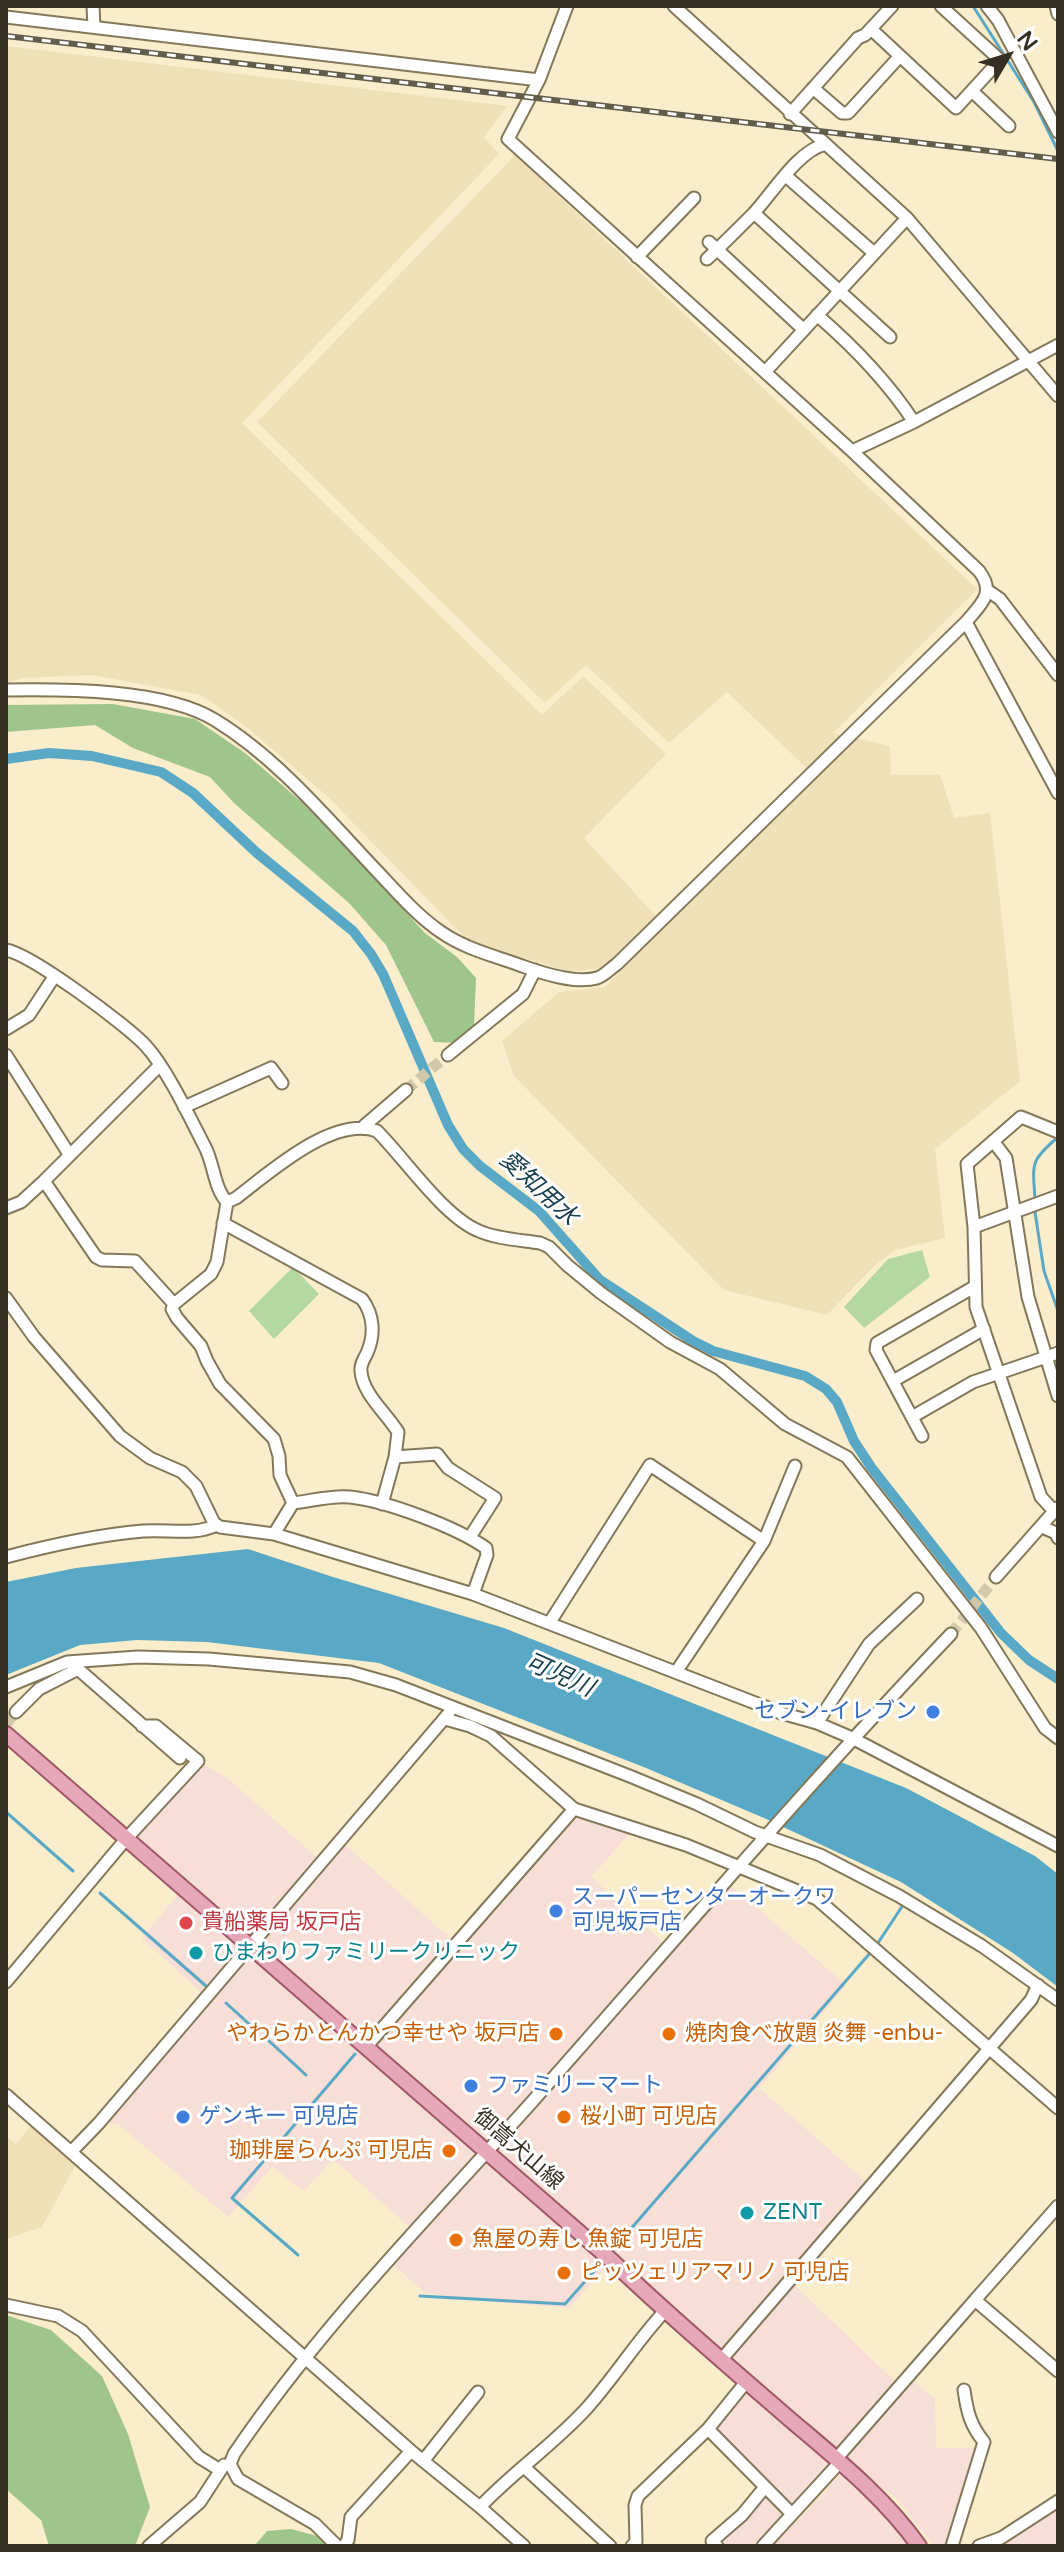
<!DOCTYPE html>
<html>
<head>
<meta charset="utf-8">
<style>
  body { margin:0 }
  #map { position:relative; width:1064px; height:2552px; overflow:hidden; background:#f9edcc; font-family:"Varela Round",sans-serif }
  canvas { display:block }
  .frame { position:absolute; inset:0; border:8px solid #353023; pointer-events:none }
  .north { position:absolute; left:968px; top:16px; width:80px; height:80px; -webkit-text-stroke:6px #fff; paint-order:stroke; rotate:52deg; font-size:22px; font-weight:700; line-height:32px; text-align:center; color:#353023 }
  .north::after { content:''; display:block; margin:auto; width:28px; height:36px; background:#353023; clip-path:polygon(50% 0,100% 100%,50% 72%,0 100%) }
</style>
</head>
<body>
<div id="map">
<canvas width="1064" height="2552"></canvas>
<div class="frame"></div>
<div class="north">N</div>
</div>
<script>
const ctx = document.querySelector('canvas').getContext('2d');
ctx.lineJoin = 'round';
function paint(path, color) {
  ctx.fillStyle = color;
  ctx.fill(path, 'evenodd');
}
function trace(path, color, width, dash) {
  ctx.strokeStyle = color;
  ctx.lineWidth = width;
  ctx.lineCap = dash ? 'butt' : 'round';
  ctx.setLineDash(dash || []);
  ctx.stroke(path);
}
function drawText(font, color, halo, rows, align = 'center') {
  ctx.font = font + ' "Varela Round","Noto Sans JP",sans-serif';
  ctx.lineWidth = 6;
  ctx.setLineDash([]);
  ctx.textBaseline = 'middle';
  ctx.strokeStyle = halo;
  ctx.fillStyle = color;
  for (const [text, x, y, turn = 0] of rows) {
    ctx.save();
    ctx.translate(x, y);
    ctx.rotate((+turn || 0) * Math.PI / 180);
    ctx.textAlign = isNaN(turn) ? turn : align;
    if (halo) ctx.strokeText(text, 0, 0);
    ctx.fillText(text, 0, 0);
    ctx.restore();
  }
}
const commercial = new Path2D(`
  M198,1761L226,1777L321,1861L340,1840L461,1948L577,1816L629,1834L591,1877L668,1947L726,1881L846,1985L759,2088L870,2185L789,2280L902,2388L912,2380L935,2399L936,2448H975L946,2546H934L895,2497L840,2462L790,2506L713,2428L735,2401L744,2395L726,2364L611,2261L569,2308L470,2300L425,2293L389,2261L414,2231L333,2159L304,2191L272,2167L228,2217L118,2124L99,2123L206,1997L142,1938L184,1887L126,1839Z
  M844,2470L916,2546H713L764,2495L796,2523Z
  M1058,2507V2546H995Z`);
const built = new Path2D(`
  M6,46L507,106L484,137L499,154L242,423L542,715L583,676L666,754L584,838L656,916L602,968L570,972L467,940L327,796L249,729L201,695L92,675L21,678L6,684Z
  M515,155L977,589L833,733L890,746L891,775H940L954,818L990,813L1020,1081L935,1149L945,1238L895,1250L873,1267L827,1315L724,1290L514,1076L502,1041L559,992L605,987L815,776L727,692L669,743L586,665L545,703L257,422Z
  M31,2126L75,2166L42,2227L6,2239V2136L16,2144Z`);
const green = new Path2D(`
  M922,1250L930,1277L864,1328L844,1307L888,1259Z
  M293,1267L319,1294L274,1339L249,1311Z`);
const forest = new Path2D(`
  M113,704L195,719L245,753L311,810L425,933L457,957L476,978L474,1026L456,1043L434,1042L386,945L349,903L234,803L210,777L133,748L95,725L6,732V705Z
  M6,2315L51,2330L102,2376L128,2434L150,2507L135,2546H49L41,2520L6,2489Z
  M291,2529L317,2536L327,2546H254L267,2531Z`);
const water = new Path2D(`
  M248,1549L333,1577L504,1628L906,1788L1035,1856L1058,1874V1987L1013,1953L901,1882L764,1818L646,1768L379,1663L207,1642L137,1640L80,1645L6,1675V1582L76,1568Z`);
const stream = new Path2D(`
  M973,6L1034,102L1058,151
  M1035,1200C1033,1163 1029,1162 1058,1137
  M1035,1212L1044,1271L1058,1311
  M6,1812L73,1871
  M100,1893L206,1986
  M876,1946L905,1902
  M226,2003L258,2032
  M268,2040L306,2075
  M609,2254L871,1952
  M298,2255L232,2198L355,2054
  M420,2296L565,2304L604,2260`);
const canal = new Path2D(`
  M6,759L49,753L92,756L161,772L193,793L257,853L353,931L371,954L383,974L448,1125L463,1149L480,1166L539,1211L600,1280L693,1341L713,1351L805,1376L826,1389L837,1402L854,1441L871,1467L1001,1633L1029,1660L1058,1679`);
const minorTunnel = new Path2D(`
  M406,1090L448,1055
  M951,1634L996,1577
  M6,1724L16,1712`);
const minor = new Path2D(`
  M93,6L94,27
  M674,6L907,218L1058,396
  M987,6L998,20L1058,132
  M1056,6L1058,14
  M6,17L539,80
  M871,29L956,108L1000,60L941,6
  M813,88L842,113H848L900,56
  M972,91L1009,126
  M790,114L858,38L865,35L892,6
  M786,176L874,253
  M754,213L890,337
  M709,242L804,330
  M637,257L694,198
  M707,259C723,244 738,229 753,214C773,193 798,150 826,144
  M817,315C854,347 887,381 914,422
  M765,372L907,218
  M852,451L914,422L1058,345
  M987,590L1000,599L1058,675
  M966,622L1058,793
  M6,690C65,689 164,689 215,720C277,758 326,817 375,869C396,891 416,915 441,932C467,950 496,956 525,967C545,974 576,984 597,978C604,976 611,968 617,964L966,622C981,604 996,593 979,571L852,451L508,139L539,80L567,6
  M6,950C31,954 128,1026 146,1046C167,1069 190,1118 205,1147C214,1164 214,1188 227,1202L236,1198C269,1173 333,1115 377,1131C405,1159 444,1217 479,1231C497,1239 521,1240 540,1243L549,1247L567,1265L601,1293L670,1342L720,1369L785,1424L847,1457L981,1628L1045,1728L1058,1738
  M6,1029L29,1015L54,977
  M6,1055L69,1154
  M448,1055L523,994L535,970
  M184,1107L271,1068L282,1083
  M364,1126L406,1090
  M993,1141L1006,1158L1028,1297L1058,1396
  M44,1181L96,1257L102,1260L135,1261L174,1304
  M227,1202L217,1262L211,1274L174,1304L172,1309L177,1318L201,1346L207,1361L220,1384L274,1439L279,1456L280,1475L293,1503
  M6,1208L21,1202L44,1181L159,1066
  M223,1223L362,1299C374,1315 375,1335 367,1353C364,1359 360,1365 361,1371C362,1393 387,1414 398,1432L395,1457L382,1504
  M974,1227L1058,1196
  M6,1298L34,1337L120,1436L150,1458L182,1472L196,1486L214,1523L220,1527L274,1534L473,1594L781,1713L817,1723
  M893,1381L984,1329
  M912,1417L973,1382L1058,1353
  M922,1436L876,1350L877,1343L974,1287
  M395,1457L437,1454L448,1468L495,1498L470,1537
  M1054,1511L1041,1497L976,1307L974,1227L967,1164L1021,1117L1058,1132
  M1042,1527L1056,1533L1058,1538
  M274,1534L293,1503C311,1501 332,1495 350,1497C387,1501 456,1527 486,1548L487,1555L473,1594
  M764,1541L795,1466
  M6,1557C51,1545 97,1535 143,1531C169,1529 193,1536 217,1525
  M996,1577L1057,1508
  M917,1599L869,1644L817,1723L852,1738L1058,1846
  M550,1622L650,1465L764,1541L676,1672
  M6,1687L67,1662L138,1657L209,1659L350,1672L396,1685L632,1777L697,1804L755,1832L820,1855L899,1896L982,1946L1058,2000
  M16,1712L39,1689L78,1669L180,1758
  M445,1719L470,1726L491,1736L574,1809L686,1845L817,1899L1058,2108
  M6,1982L126,1839L198,1761L156,1726H142
  M366,2047L574,1809
  M6,2095L411,2451L480,2507L524,2546
  M71,2152L99,2123L449,1713
  M1058,2206L975,2300L1058,2371
  M6,2305L58,2316L82,2331L199,2457L220,2470
  M721,2360L1031,2000L1038,1985
  M708,2429L791,2513
  M836,2459L975,2300
  M423,2461L478,2392
  M524,2467L610,2546
  M480,2507C513,2472 553,2445 586,2409C614,2378 636,2342 664,2312
  M149,2546L200,2502L224,2465
  M337,2546L315,2524L238,2479L230,2464L234,2454C320,2327 429,2217 531,2103C670,1946 806,1786 951,1634
  M344,2546L348,2540L351,2517L411,2451
  M632,2546L636,2542L635,2505L638,2496L708,2429L746,2382
  M717,2546L712,2541L742,2515L765,2487
  M763,2546L840,2462
  M952,2546L984,2442C970,2425 967,2411 964,2390
  M979,2546L1001,2538L1058,2501`);
const major = new Path2D(`
  M6,1734L611,2260C670,2317 732,2369 793,2422C838,2460 885,2498 919,2546`);
const rail = new Path2D(`
  M6,36L1058,159`);
const markers = [
  [933,1712,8,"#3f7fe0"],
  [556,1911,8,"#3f7fe0"],
  [186,1923,8,"#e0444e"],
  [196,1953,8,"#0f9aa8"],
  [556,2034,8,"#e8710a"],
  [669,2034,8,"#e8710a"],
  [471,2086,8,"#3f7fe0"],
  [183,2117,8,"#3f7fe0"],
  [564,2117,8,"#e8710a"],
  [449,2151,8,"#e8710a"],
  [747,2213,8,"#0f9aa8"],
  [456,2240,8,"#e8710a"],
  [564,2273,8,"#e8710a"]
];
const shopNames = [
  ["セブン-イレブン",917,1712,"right"],
  ["スーパーセンターオークワ",572,1898],
  ["可児坂戸店",572,1923],
  ["ファミリーマート",487,2086],
  ["ゲンキー 可児店",199,2117]
];
const healthNames = [
  ["貴船薬局 坂戸店",202,1923]
];
const cultureNames = [
  ["ひまわりファミリークリニック",212,1953],
  ["ZENT",763,2213]
];
const foodNames = [
  ["やわらかとんかつ幸せや 坂戸店",540,2034,"right"],
  ["焼肉食べ放題 炎舞 ‐enbu‐",685,2034],
  ["桜小町 可児店",580,2117],
  ["珈琲屋らんぷ 可児店",433,2151,"right"],
  ["魚屋の寿し 魚錠 可児店",472,2240],
  ["ピッツェリアマリノ 可児店",580,2273]
];
const streetNames = [
  ["御嵩犬山線",518,2150,41]
];
const waterNames = [
  ["愛知用水",538,1189,43],
  ["可児川",559,1676,24]
];
paint(commercial, '#f7ded6');
paint(built, '#efe0b8');
paint(green, '#b5d8a3');
paint(forest, '#9fc58c');
paint(water, '#59a9c6');
trace(stream, '#59a9c6', 3);
trace(canal, '#59a9c6', 10);
trace(minorTunnel, '#d2c7aa', 11, [11, 5.5]);
trace(minor, '#83785a', 15);
trace(major, '#9e5866', 18);
trace(minor, '#fff', 11);
trace(major, '#e6a7b9', 14);
trace(rail, '#625c4a', 6);
trace(rail, '#fff', 3, [9]);
for (const [x, y, r, color] of markers) {
  const dot = new Path2D();
  dot.arc(x, y, r, 0, 2 * Math.PI);
  ctx.fillStyle = color;
  ctx.fill(dot);
  trace(dot, '#fff', 3);
}
drawText('22px', '#366cbe', '#fff', shopNames, 'left');
drawText('22px', '#be3a42', '#fff', healthNames, 'left');
drawText('22px', '#0d838f', '#fff', cultureNames, 'left');
drawText('22px', '#c56008', '#fff', foodNames, 'left');
drawText('22px', '#353023', '#fff', streetNames);
drawText('italic 24px', '#1b404d', '#fff', waterNames);
</script>
</body>
</html>
